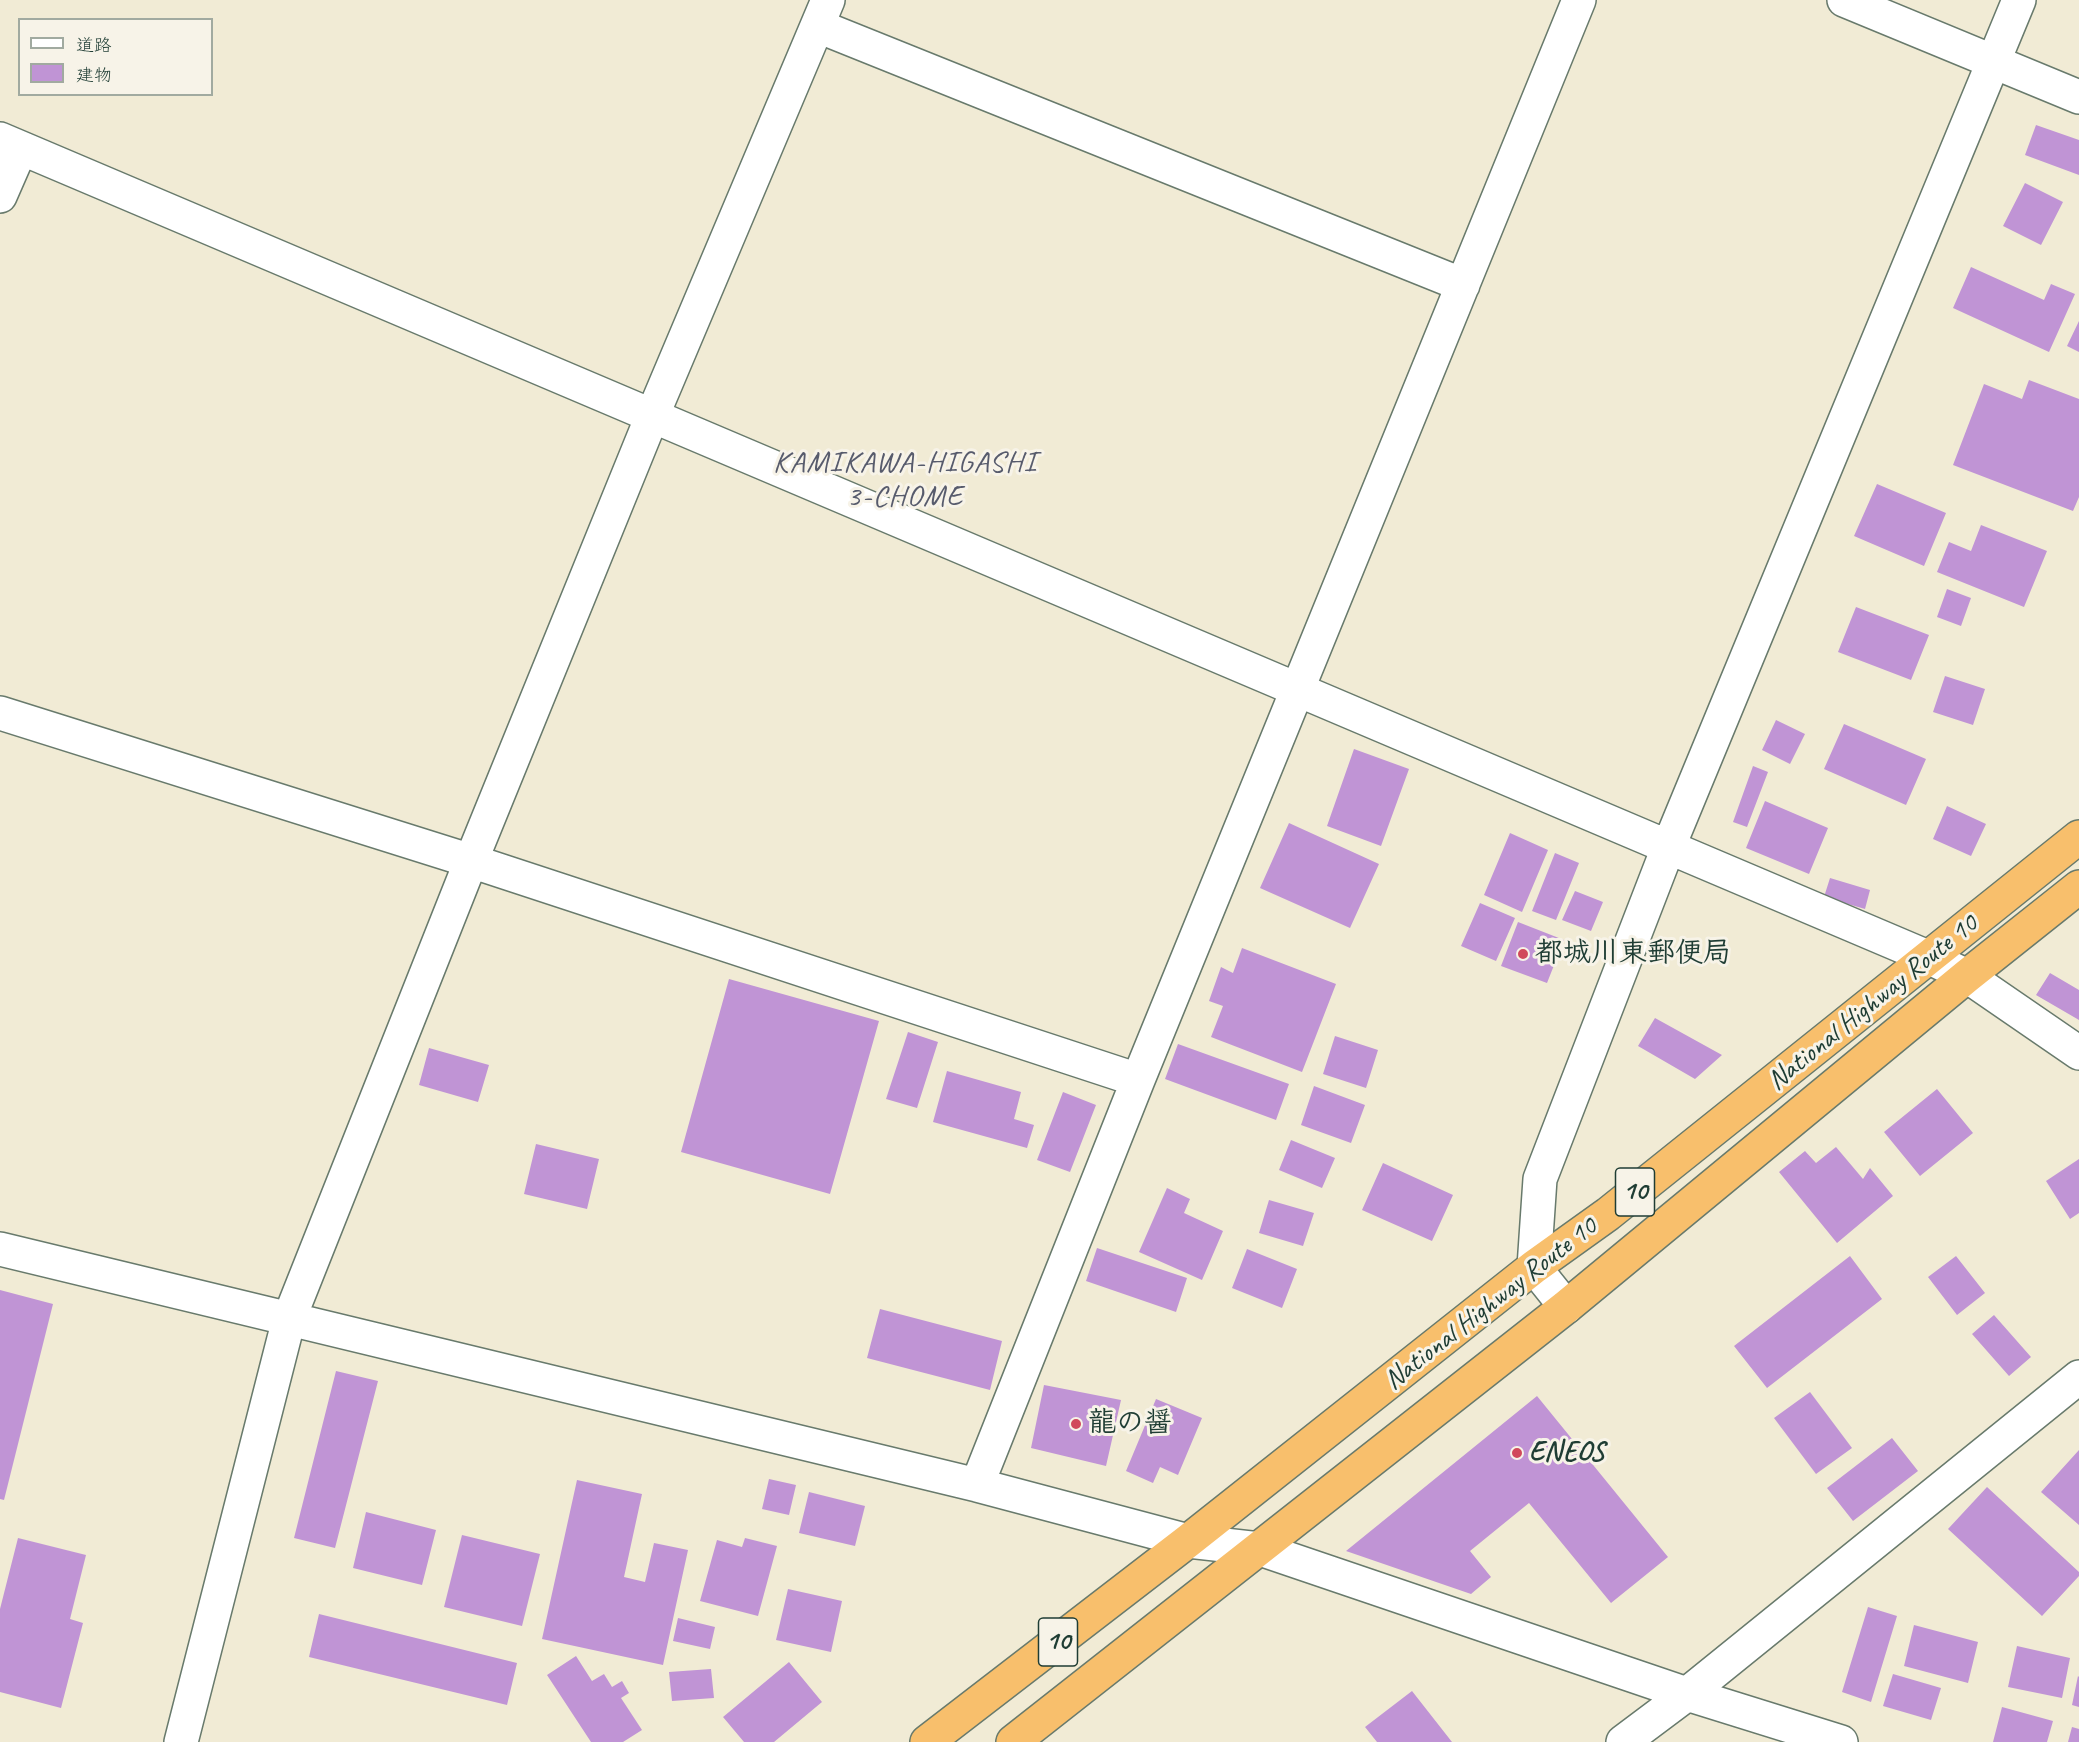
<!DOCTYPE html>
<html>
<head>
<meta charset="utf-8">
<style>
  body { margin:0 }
  #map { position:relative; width:2079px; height:1742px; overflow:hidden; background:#f1ebd5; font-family:Caveat,"Klee One",sans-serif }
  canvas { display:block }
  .legend { position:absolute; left:18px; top:18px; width:195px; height:78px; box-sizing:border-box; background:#f7f3e8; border:2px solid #a1aaa0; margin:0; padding:8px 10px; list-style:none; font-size:18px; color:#1f3d34 }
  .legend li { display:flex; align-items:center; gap:12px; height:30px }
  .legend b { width:30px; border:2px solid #a1aaa0 }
</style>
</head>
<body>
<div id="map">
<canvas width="2079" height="1742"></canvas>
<ul class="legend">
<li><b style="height:8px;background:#fff"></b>道路</li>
<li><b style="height:16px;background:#c094d5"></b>建物</li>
</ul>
</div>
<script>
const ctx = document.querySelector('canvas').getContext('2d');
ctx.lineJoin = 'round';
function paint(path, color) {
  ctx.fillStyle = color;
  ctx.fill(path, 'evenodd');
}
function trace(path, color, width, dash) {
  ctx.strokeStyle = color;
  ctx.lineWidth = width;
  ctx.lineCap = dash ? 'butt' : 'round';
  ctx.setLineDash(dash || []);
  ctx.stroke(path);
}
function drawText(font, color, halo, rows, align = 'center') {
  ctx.font = font + ' Caveat,"Klee One",sans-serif';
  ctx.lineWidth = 6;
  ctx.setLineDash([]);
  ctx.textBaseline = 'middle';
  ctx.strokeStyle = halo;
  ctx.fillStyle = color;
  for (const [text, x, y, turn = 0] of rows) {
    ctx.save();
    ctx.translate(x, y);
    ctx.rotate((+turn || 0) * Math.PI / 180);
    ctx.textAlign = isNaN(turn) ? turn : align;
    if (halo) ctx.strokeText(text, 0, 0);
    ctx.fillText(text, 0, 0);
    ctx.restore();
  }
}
const building = new Path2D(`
  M2036,125L2079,140V175L2025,155Z
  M2025,183L2063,202L2041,245L2003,226Z
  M1971,267L2044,300L2051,284L2075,294L2049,352L1953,308Z
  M2079,321V352L2067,346Z
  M2029,380L2079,399V497L2073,511L1953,465L1984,384L2022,399Z
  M1877,484L1946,513L1924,566L1854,536Z
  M1981,525L2047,551L2024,607L1937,572L1949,542L1971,551Z
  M1947,589L1971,598L1961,626L1937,617Z
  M1856,607L1929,635L1911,680L1838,652Z
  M1945,676L1985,689L1973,725L1933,712Z
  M1776,720L1805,734L1790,764L1762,750Z
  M1844,724L1926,759L1906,805L1824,769Z
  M1354,749L1409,769L1381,846L1327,826Z
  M1753,766L1768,772L1747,827L1733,822Z
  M1765,801L1828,828L1809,874L1746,848Z
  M1947,806L1986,824L1971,856L1933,839Z
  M1289,823L1379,864L1350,928L1260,888Z
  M1510,833L1548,850L1522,912L1484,895Z
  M1555,853L1579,863L1556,920L1532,911Z
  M1830,878L1870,890L1865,909L1824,897Z
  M1575,891L1603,902L1591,931L1562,920Z
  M1480,903L1515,918L1496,961L1461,946Z
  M1518,922L1564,940L1547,983L1501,966Z
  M1242,948L1336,984L1302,1072L1211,1037L1223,1006L1209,1001L1221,967L1233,973Z
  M2050,973L2079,990V1020L2036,995Z
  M729,979L879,1021L830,1194L681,1152Z
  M1655,1018L1722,1055L1695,1079L1638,1046Z
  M908,1032L938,1042L917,1108L886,1099Z
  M1335,1036L1378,1050L1366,1088L1323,1074Z
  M1178,1044L1289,1084L1276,1120L1165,1079Z
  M429,1048L489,1065L478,1102L419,1085Z
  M947,1071L1021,1092L1014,1119L1034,1125L1027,1148L933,1122Z
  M1314,1086L1365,1105L1351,1143L1301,1125Z
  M1937,1089L1973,1133L1920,1176L1884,1132Z
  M1063,1092L1096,1105L1070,1172L1037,1160Z
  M1291,1140L1335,1158L1322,1188L1279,1170Z
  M536,1144L599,1159L587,1209L524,1194Z
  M1836,1147L1863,1179L1870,1168L1893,1196L1837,1243L1779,1172L1805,1151L1816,1163Z
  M2079,1159V1213L2070,1219L2046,1181Z
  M1383,1163L1453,1195L1432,1241L1362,1210Z
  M1167,1188L1190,1199L1184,1213L1223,1231L1202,1280L1139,1252Z
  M1269,1200L1314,1213L1303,1246L1259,1233Z
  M1097,1248L1187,1278L1176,1312L1086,1281Z
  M1247,1249L1297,1269L1282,1308L1232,1288Z
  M1850,1256L1882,1299L1767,1388L1734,1346Z
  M1956,1256L1985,1293L1957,1315L1928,1277Z
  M0,1290L53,1304L4,1500L0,1499Z
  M880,1309L1002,1341L990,1390L867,1358Z
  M1994,1315L2031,1357L2009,1376L1972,1334Z
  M336,1371L378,1381L335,1548L294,1538Z
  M1044,1385L1121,1400L1106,1466L1031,1448Z
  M1810,1392L1852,1448L1816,1474L1774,1418Z
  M1537,1396L1668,1557L1611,1603L1529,1503L1470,1551L1491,1577L1471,1594L1346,1551Z
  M1156,1399L1202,1418L1178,1475L1160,1467L1153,1483L1126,1471Z
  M1892,1438L1918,1471L1853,1521L1827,1488Z
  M2079,1450V1525L2041,1492Z
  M769,1479L796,1485L789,1515L762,1509Z
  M577,1480L642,1494L624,1577L645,1582L654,1543L688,1550L663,1665L542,1639Z
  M1987,1487L2079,1572V1576L2042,1616L1948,1529Z
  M809,1492L865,1506L855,1546L799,1533Z
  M366,1512L436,1530L422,1585L353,1568Z
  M462,1535L540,1554L522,1626L444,1607Z
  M18,1538L86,1555L70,1619L83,1623L61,1708L0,1692V1609Z
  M745,1538L777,1546L758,1616L700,1601L717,1540L742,1547Z
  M788,1589L842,1601L831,1652L776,1640Z
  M1868,1607L1897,1616L1871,1702L1842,1692Z
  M319,1614L517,1663L507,1705L309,1657Z
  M678,1618L715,1627L710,1649L673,1641Z
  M1914,1625L1978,1642L1968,1683L1904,1666Z
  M2017,1646L2070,1658L2062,1698L2008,1687Z
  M576,1656L592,1681L604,1674L612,1687L622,1681L629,1693L621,1698L642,1730L623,1742H591L547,1675Z
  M789,1662L822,1702L774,1742H744L723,1717Z
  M711,1669L714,1698L672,1701L669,1672Z
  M1893,1674L1941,1688L1931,1720L1883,1706Z
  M2078,1676L2079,1677V1707L2072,1705Z
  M1412,1691L1452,1742H1377L1365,1727Z
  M2002,1707L2053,1721L2047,1742H1993Z
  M2072,1727L2079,1729V1742H2068Z`);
const minor = new Path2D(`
  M1844,0L2079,97
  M818,26L1463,285
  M0,139L1930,958L1967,976L2079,1053
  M0,196L21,148
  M0,713L471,861L1138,1080
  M0,1249L977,1485L1188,1541L1260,1549L1687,1694L1841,1742
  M1566,1307L1534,1267L1540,1179L1668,848L2019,0
  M977,1485L1138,1080L1579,0
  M181,1742L289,1319L471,861L653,414L828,0
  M1623,1742L1687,1694L2079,1377`);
const highway = new Path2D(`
  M927,1742L1188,1541L1534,1267L1608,1214L2079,837
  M1013,1742L1566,1307L1967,976L2079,887`);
const markers = [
  [1523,954,6,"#d1495b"],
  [1076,1424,6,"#d1495b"],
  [1517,1453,6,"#d1495b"]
];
const shields = [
  [1635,1192,39],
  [1058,1642,39]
];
const shieldNames = [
  ["10",1635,1192],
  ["10",1058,1642]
];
const poiNames = [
  ["都城川東郵便局",1535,954],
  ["龍の醤",1088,1424],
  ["ENEOS",1529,1453]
];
const streetNames = [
  ["National Highway Route 10",1873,1003,-39],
  ["National Highway Route 10",1491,1304,-38]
];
const neighbourhoodNames = [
  ["KAMIKAWA-HIGASHI",905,463],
  ["3-CHOME",905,497]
];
paint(building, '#c094d5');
trace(minor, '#687a6c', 36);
trace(highway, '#687a6c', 36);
trace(minor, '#fff', 33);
trace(highway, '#f8bf6c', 33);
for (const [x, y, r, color] of markers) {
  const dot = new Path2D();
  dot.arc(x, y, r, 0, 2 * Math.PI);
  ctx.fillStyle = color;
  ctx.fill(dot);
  trace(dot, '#f7f3e8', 2);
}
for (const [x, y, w] of shields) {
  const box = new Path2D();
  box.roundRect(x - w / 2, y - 24, w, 48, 4.5);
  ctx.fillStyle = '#f7f3e8';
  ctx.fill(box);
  trace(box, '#1f3d34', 1.5);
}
drawText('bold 27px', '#1f3d34', null, shieldNames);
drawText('bold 28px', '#1f3d34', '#f7f3e8', poiNames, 'left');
drawText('28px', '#1f3d34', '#f7f3e8', streetNames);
ctx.letterSpacing = '1.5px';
drawText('30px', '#575b6c', '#f7f3e8', neighbourhoodNames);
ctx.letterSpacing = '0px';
</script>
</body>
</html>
